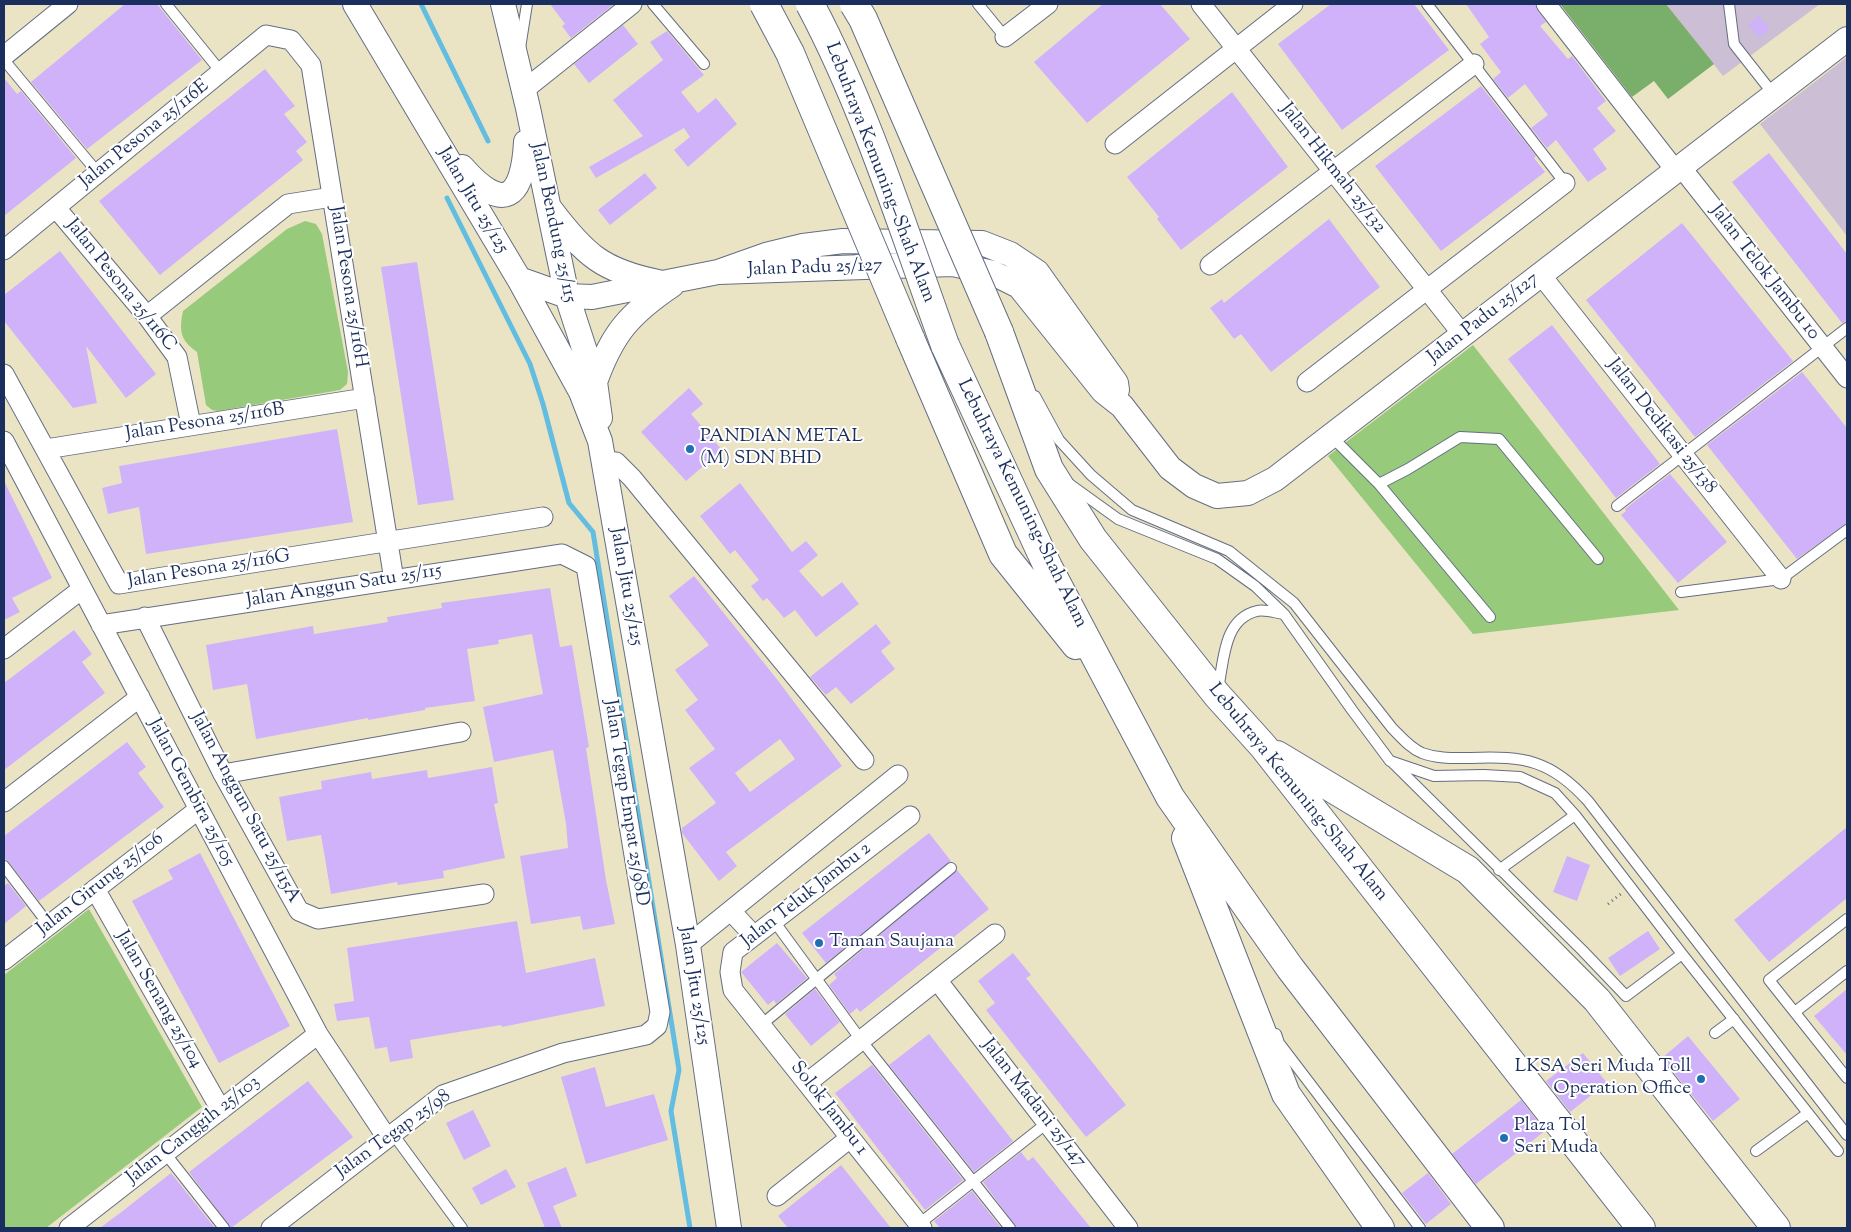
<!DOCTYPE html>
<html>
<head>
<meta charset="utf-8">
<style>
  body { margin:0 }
  #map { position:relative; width:1851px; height:1232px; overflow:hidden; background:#ebe4c4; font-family:"Sorts Mill Goudy",serif }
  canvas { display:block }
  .frame { position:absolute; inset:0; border:5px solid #1b2f5e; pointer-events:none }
</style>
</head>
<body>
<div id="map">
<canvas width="1851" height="1232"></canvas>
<div class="frame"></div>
</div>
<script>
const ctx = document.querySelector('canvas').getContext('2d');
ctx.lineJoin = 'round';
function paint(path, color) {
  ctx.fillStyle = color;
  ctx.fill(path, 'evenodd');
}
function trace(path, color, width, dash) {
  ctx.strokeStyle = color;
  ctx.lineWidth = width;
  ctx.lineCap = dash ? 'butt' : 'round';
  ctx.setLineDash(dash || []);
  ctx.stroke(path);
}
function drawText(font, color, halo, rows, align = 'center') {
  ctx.font = font + ' "Sorts Mill Goudy",serif';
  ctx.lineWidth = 4;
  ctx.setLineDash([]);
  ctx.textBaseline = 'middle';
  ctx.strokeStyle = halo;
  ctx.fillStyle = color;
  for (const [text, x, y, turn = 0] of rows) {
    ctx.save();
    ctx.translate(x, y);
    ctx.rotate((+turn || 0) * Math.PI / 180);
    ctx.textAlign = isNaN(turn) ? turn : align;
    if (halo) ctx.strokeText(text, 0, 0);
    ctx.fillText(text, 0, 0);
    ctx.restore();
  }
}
const industrial = new Path2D(`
  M1666,4H1820L1723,76Z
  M1847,57V236L1760,124Z`);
const green = new Path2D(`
  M305,221L316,224L322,234L348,372L347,384L340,390L218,411L212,410L206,405L197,352C180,340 179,331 183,311L287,229Z
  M1473,345L1679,610L1473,634L1328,456Z
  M89,909L202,1107L46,1228H4V975Z`);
const forest = new Path2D(`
  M1560,4H1666L1714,64L1668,99L1654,81L1632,97Z`);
const stream = new Path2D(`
  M421,4L488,141
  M447,198L530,364L543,404L569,503L593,532L679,1070L671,1111L690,1228`);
const building = new Path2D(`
  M125,4H157L202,60L87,149L31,82Z
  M550,4H614L571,38L562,26L565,24Z
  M1103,4H1160L1190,39L1087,123L1034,62Z
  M1331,4H1414L1449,50L1342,130L1278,44Z
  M1466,4H1535L1537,10L1546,22L1540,26L1568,59L1572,56L1606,101L1597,108L1616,131L1593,149L1607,169L1588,182L1556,140L1547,148L1531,128L1548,115L1525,84L1508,98L1493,79L1501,72L1480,44L1489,37Z
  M1759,16L1770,29L1759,38L1748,24Z
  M623,25L638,44L589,83L574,64Z
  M667,31L704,75L681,92L698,113L716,98L737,124L688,167L674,150L690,137L684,128L596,178L589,167L643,136L613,100L663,60L650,42Z
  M265,69L295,106L284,114L307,142L296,151L303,160L160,275L99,201Z
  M4,78L17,94L21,91L76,158L4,216Z
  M1481,86L1536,156L1534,158L1545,172L1441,251L1375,166Z
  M1232,92L1288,167L1181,250L1157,219L1159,217L1127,177Z
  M1769,153L1847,254V321L1842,323L1732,182Z
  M645,173L657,188L610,225L598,210Z
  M1329,219L1380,287L1271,372L1241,334L1234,339L1210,308L1222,299L1224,303Z
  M1682,223L1793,361L1695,437L1586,300Z
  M60,251L156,374L126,398L86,346L97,403L73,408L4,321V295Z
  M417,262L454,500L418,505L381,267Z
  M1552,325L1660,464L1616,498L1508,359Z
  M1802,372L1847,428V523L1797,559L1707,445Z
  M689,388L703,404L691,414L722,450L686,481L641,432Z
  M337,429L353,522L146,554L139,507L108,514L102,488L122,483L119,466Z
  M1670,474L1727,542L1678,583L1621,515L1626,511L1625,509Z
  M4,481L52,578L12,598L20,612L4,620Z
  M740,483L792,552L806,541L818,555L799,571L822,597L842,582L859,604L816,637L795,610L784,618L767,598L763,601L751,586L759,580L735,550L730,554L700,516Z
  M694,576L776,678L842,766L726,852L737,866L719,881L682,833V828L716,803L689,768L715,749L685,710L698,700L675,670L709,645L669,596ZM780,739L795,759L750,792L735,773Z
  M550,588L560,647L572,645L589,747L586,748L606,880L615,924L583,930L580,916L531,924L520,856L568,848L566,824L553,750L494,762L483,707L543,694L532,634L498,640L499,644L467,649L475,701L425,708V710L368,720V718L256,739L247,684L213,690L206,645L313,626L314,634L388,622L387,617L442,608L441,603Z
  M876,624L891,643L881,651L895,669L851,704L836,687L826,695L810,677Z
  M74,630L92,654L82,662L105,693L4,770V683Z
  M127,742L146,767L138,773L164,807L39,901L9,862L4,858V836Z
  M492,767L498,803L494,804L505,858L443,871L444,878L398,885L397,882L331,894L321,835L287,841L279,797L322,789L321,781L371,772L372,779L427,770L428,778Z
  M1847,827V898L1769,962L1734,920Z
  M929,833L951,861L826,963L802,933Z
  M200,853L290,1026L219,1063L132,901L173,879L168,870Z
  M1567,856L1590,865L1577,901L1553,892Z
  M957,870L989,909L860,1012L857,1008L850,1014L829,985L837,978L834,974Z
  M8,883L26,906L4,924V886Z
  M517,921L526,973L595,958L605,1006L502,1027L501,1025L410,1040L413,1058L390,1062L387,1047L375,1049L369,1017L337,1021L334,1004L354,1001L347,948Z
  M1648,931L1660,949L1620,976L1608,958Z
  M777,943L807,978L776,1004L774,1000L768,1005L741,972Z
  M1013,953L1031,975L1026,978L1126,1105L1086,1137L986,1010L995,1003L978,981Z
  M815,989L840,1022L811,1046L785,1014Z
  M1847,989V1055L1814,1016Z
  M929,1034L1013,1141L974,1172L889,1065Z
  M1688,1036L1740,1099L1713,1121L1662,1058Z
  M1583,1053L1607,1083L1570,1112L1546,1081Z
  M872,1065L963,1180L925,1210L835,1093Z
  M595,1067L606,1107L654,1094L668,1140L586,1164L561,1077Z
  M308,1081L353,1137L231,1228L189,1172Z
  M1521,1100L1545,1131L1476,1184L1452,1154Z
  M473,1110L491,1146L464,1160L446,1123Z
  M1021,1152L1028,1161L1033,1157L1091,1228H1017L983,1182Z
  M841,1165L891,1228H788L778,1216Z
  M566,1167L577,1196L553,1206L562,1228H545L527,1183Z
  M506,1169L516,1187L481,1205L472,1188Z
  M171,1173L215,1228H100L124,1210Z
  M1428,1173L1451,1204L1426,1224L1402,1193Z
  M972,1191L1001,1228H940L934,1221Z`);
const path = new Path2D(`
  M1608,904L1622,893`);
const service = new Path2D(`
  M166,4L221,72
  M653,4L704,64
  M978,4L1005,37
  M1427,4L1565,183
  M1729,4L1734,44L1774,95
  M520,48L527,4
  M4,60L98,173
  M1035,396L1059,440L1091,475L1132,510L1229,551L1294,603L1392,728C1401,737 1410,748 1422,753C1438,759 1454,758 1471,758C1525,756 1551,760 1588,801L1847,1135
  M1331,436L1379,484L1490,617
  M1068,483L1118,519L1217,559L1255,586L1284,614L1352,710L1390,761L1434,776L1484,775L1520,777L1555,793L1575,815L1682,954L1838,1151
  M1379,484L1408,469L1460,437L1499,439L1598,559
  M1617,506L1847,328
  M1681,592L1781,579L1847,530
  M1218,689C1224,661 1223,619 1257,611C1265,609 1276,613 1284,614
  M1393,763L1582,950L1626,996L1682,954
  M4,866L49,925
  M1499,870L1575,815
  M1847,919L1769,980L1847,1078
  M774,921L861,1040L1010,1228
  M1795,1012L1847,971
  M761,1025L951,868
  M1715,1033L1734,1019
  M1276,1034L1279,1043L1420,1228
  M393,1134L462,1228
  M1756,1151L1808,1113
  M165,1153L224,1228
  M919,1224L1047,1123`);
const minor = new Path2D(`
  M1201,4L1463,335
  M1546,4L1676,171
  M1005,37L1048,4
  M4,56L68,4
  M524,90L632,4
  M1115,144L1293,4
  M1681,167L1847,378
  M56,208L147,316L177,357L191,425
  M4,250L266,35L291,40L311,65L394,580
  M1210,265L1474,64
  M1541,275L1781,579
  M147,316L288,204L332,197
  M4,374L119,584L543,517
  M1307,382L1565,183
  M4,441L318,1034L387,1138
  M46,449L365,398
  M604,461L616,462L632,478L864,760
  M145,617L223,774L299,911L318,919L484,894
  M101,625L562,554L586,566L660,1012L657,1026L646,1035L563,1053L443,1095L271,1228
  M4,649L82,589
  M223,774L461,732
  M4,802L140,697
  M910,816L733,952L730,972L733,990L922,1228
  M95,889L221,1110
  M731,911L754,936
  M688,945L898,775
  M4,960L199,809
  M937,980L1128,1228
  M807,1083L995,934
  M777,1196L850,1138
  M69,1228L318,1034`);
const tertiary = new Path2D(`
  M355,4L519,279L581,392L600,441L688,945L729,1228
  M503,4L528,108L567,296L595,382L600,418
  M462,167C503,214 523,199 526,142
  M551,210C585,255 603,271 658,282
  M718,272L953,264L993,273L1019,286L1103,391L1122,406L1170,468L1194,486L1217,496L1248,493L1275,479L1847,39
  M519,279L567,296L592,297L718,272L766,255L803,246L843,241L982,243L1010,254L1037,272L1116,383L1117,390
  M595,382C612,334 629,314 672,285`);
const motorway = new Path2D(`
  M999,332L1049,469L1093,539L1217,695L1263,746L1641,1228
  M910,338L1003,554L1076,645
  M945,345L1048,567L1170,797L1290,968L1490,1228
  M1277,755L1468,870L1597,1000L1776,1228
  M1186,838L1286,1094L1380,1228`);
const motorwayBridge = new Path2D(`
  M764,4L790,53L910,338
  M810,4C866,109 904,232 945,345
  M854,4L863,19L999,332`);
const markers = [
  [690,449,5,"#1f6fb2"],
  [819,943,5,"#1f6fb2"],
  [1701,1079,5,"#1f6fb2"],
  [1504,1138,5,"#1f6fb2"]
];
const streetNames = [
  ["Jalan Pesona 25/116E",145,135,-39],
  ["Jalan Hikmah 25/132",1332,169,52],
  ["Lebuhraya Kemuning–Shah Alam",879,173,69],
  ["Jalan Jitu 25/125",472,201,59],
  ["Jalan Bendung 25/115",552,223,78],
  ["Jalan Padu 25/127",815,269,-2],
  ["Jalan Telok Jambu 10",1764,273,52],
  ["Jalan Pesona 25/116C",120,286,51],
  ["Jalan Pesona 25/116H",347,287,81],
  ["Jalan Padu 25/127",1484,319,-38],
  ["Jalan Pesona 25/116B",205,423,-9],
  ["Jalan Dedikasi 25/138",1661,427,52],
  ["Lebuhraya Kemuning-Shah Alam",1021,504,64],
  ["Jalan Pesona 25/116G",209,570,-9],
  ["Jalan Anggun Satu 25/115",344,587,-9],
  ["Jalan Jitu 25/125",625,587,80],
  ["Jalan Gembira 25/105",190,793,62],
  ["Lebuhraya Kemuning-Shah Alam",1297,793,51],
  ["Jalan Tegap Empat 25/98D",625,803,81],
  ["Jalan Anggun Satu 25/115A",244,808,62],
  ["Jalan Girung 25/106",101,885,-38],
  ["Jalan Teluk Jambu 2",807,896,-38],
  ["Jalan Jitu 25/125",693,986,81],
  ["Jalan Senang 25/104",158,1000,60],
  ["Jalan Madani 25/147",1033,1104,52],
  ["Solok Jambu 1",828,1109,52],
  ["Jalan Canggih 25/103",194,1131,-38],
  ["Jalan Tegap 25/98",394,1135,-36]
];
const poiNames = [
  ["PANDIAN METAL",700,438],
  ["(M) SDN BHD",700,460],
  ["Taman Saujana",829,943],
  ["LKSA Seri Muda Toll",1691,1068,"right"],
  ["Operation Office",1691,1090,"right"],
  ["Plaza Tol",1514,1127],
  ["Seri Muda",1514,1149]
];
paint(industrial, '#ccbed4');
paint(green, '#97ca7b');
paint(forest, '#79ae6b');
trace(stream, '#63bde0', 5);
paint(building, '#d0b2fa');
trace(service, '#646e82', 12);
trace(minor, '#646e82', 21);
trace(tertiary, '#646e82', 26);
trace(motorway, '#646e82', 30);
trace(path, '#646e82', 3, [1, 4]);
trace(service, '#fff', 10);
trace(minor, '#fff', 19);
trace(tertiary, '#fff', 24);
trace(motorway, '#fff', 28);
trace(motorwayBridge, '#646e82', 30, []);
trace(motorwayBridge, '#fff', 28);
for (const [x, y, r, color] of markers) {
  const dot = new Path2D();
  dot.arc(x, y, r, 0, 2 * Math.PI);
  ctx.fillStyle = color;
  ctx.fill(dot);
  trace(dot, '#fff', 2);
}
drawText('19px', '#1b2f5e', '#fff', streetNames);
drawText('19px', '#1b2f5e', '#fff', poiNames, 'left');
</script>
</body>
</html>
